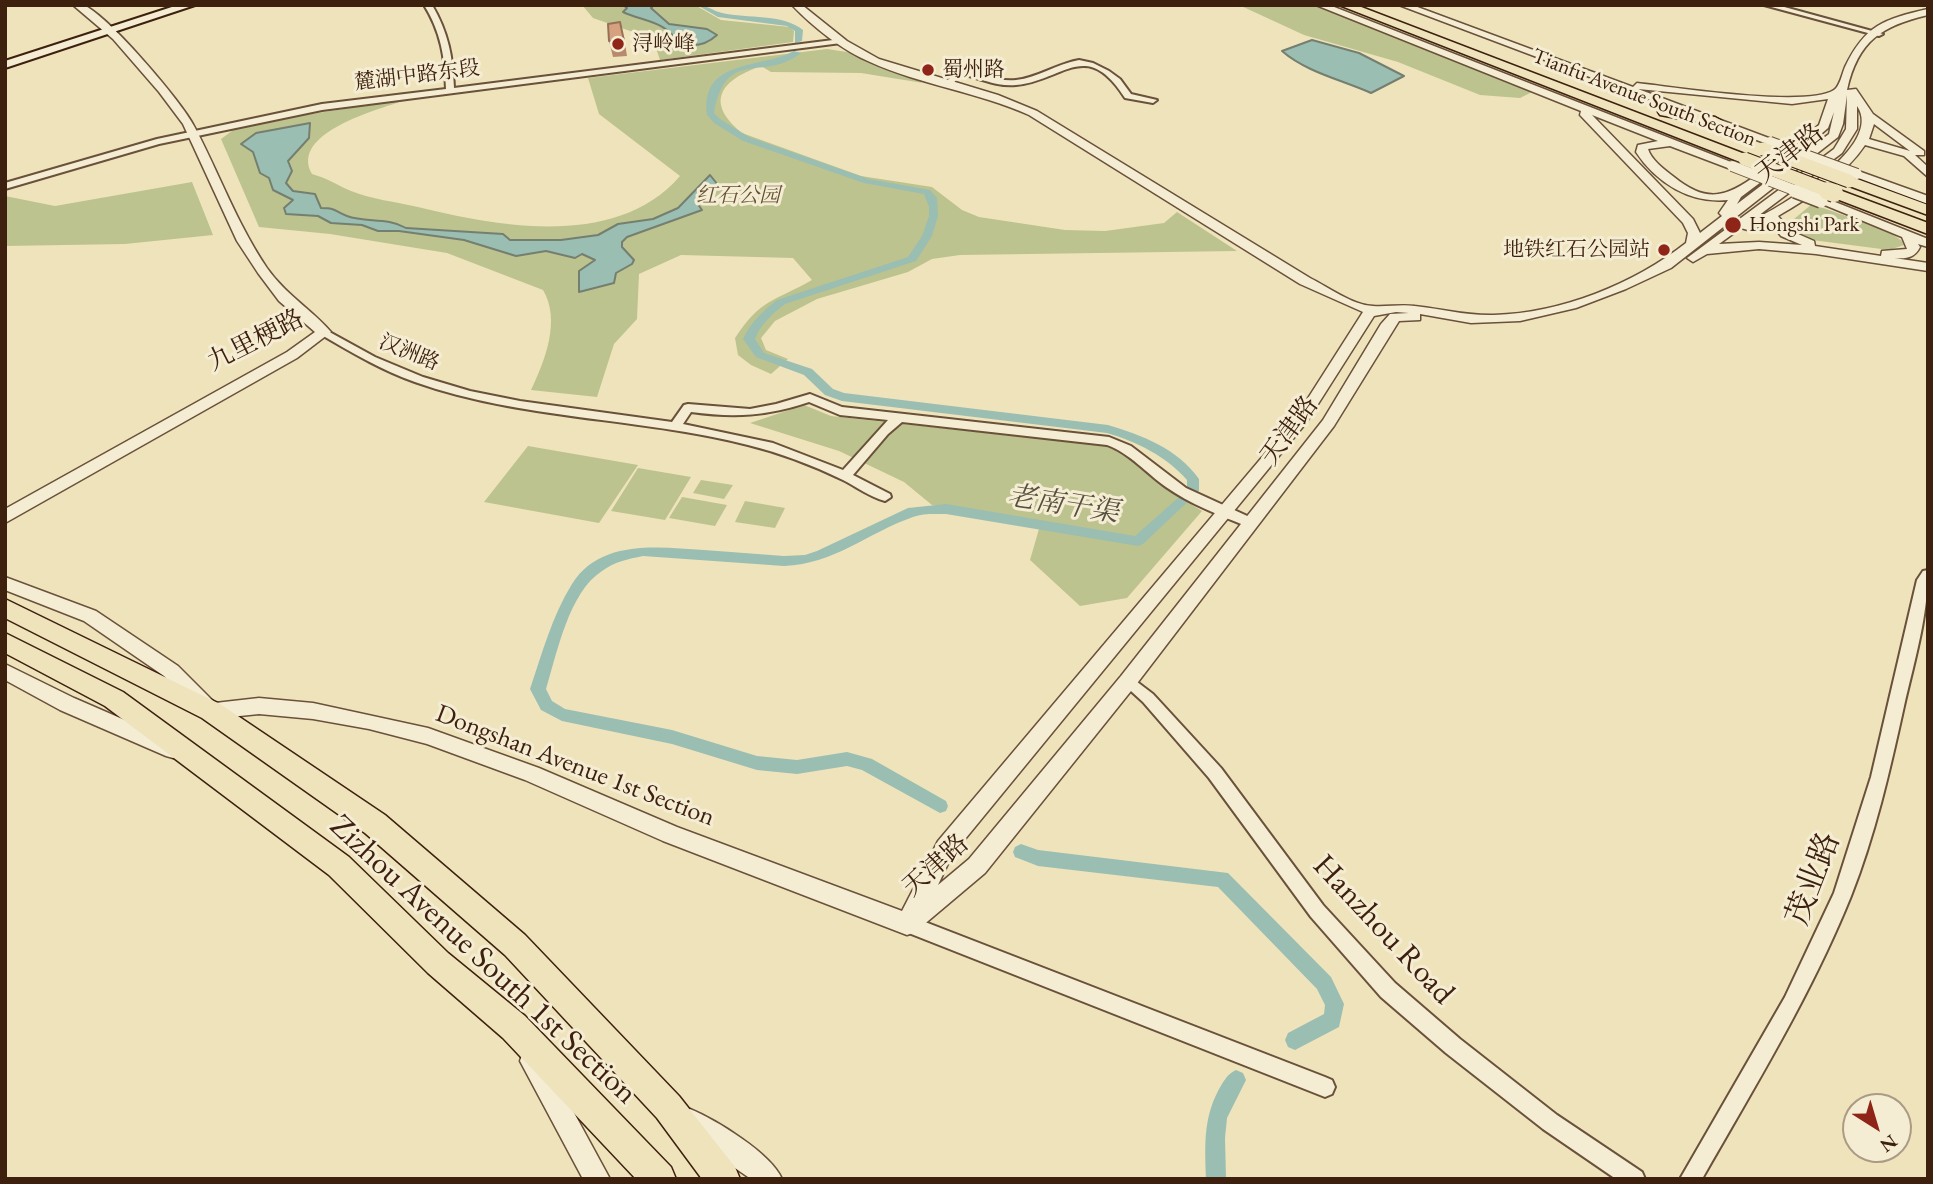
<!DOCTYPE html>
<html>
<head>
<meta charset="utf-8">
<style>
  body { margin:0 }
  #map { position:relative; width:1933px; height:1184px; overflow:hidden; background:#efe3bc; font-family:"EB Garamond",serif }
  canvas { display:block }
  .frame { position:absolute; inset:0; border:7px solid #3d200e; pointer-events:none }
  .north { position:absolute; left:1842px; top:1093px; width:70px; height:70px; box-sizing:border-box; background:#f5edd3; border:2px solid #ab9b84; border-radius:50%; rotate:143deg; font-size:19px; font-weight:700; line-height:28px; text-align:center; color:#3d200e }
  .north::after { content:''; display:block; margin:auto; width:24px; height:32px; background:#8f2418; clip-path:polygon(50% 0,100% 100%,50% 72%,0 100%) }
</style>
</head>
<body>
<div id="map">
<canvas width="1933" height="1184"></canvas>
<div class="frame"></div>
<div class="north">N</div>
</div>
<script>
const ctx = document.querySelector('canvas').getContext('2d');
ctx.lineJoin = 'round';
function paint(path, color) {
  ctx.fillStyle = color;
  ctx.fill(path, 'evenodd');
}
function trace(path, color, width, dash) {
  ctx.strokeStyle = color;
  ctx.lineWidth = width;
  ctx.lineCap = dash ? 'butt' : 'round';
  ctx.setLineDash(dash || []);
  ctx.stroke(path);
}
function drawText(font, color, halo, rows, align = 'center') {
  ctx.font = font + ' "EB Garamond","Noto Serif SC",serif';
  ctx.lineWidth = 6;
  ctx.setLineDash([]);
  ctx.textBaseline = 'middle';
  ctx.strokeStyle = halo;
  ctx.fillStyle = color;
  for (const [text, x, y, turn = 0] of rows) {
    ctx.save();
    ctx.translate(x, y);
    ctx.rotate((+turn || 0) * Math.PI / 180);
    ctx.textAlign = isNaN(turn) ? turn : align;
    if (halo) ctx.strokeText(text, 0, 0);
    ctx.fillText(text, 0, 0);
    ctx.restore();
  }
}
const green = new Path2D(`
  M582,5H695L721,20L790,27L794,31L793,42L660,60L653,39L593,18Z
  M1239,5H1314L1534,91L1520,98L1480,95L1398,62L1304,35Z
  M827,49L847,52L923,83L861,73L771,72L761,66C721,80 704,102 742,133L861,176L932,187L962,210L979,217L1065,230L1105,231L1164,223L1177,212L1237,251L960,255L932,259L908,272L817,299L775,321L761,338L766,350L788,359L771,374L751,365L738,355L735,338C760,299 775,301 812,280L793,258L681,255L639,274L637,319L614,344L597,397L531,390C545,361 561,320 543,290L447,253L330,234L259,227L221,139L236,128L267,121L413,98C386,107 288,131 312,174C327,178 337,185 351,191C371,199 396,202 418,207C499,227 617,249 680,176L599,114L588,78Z
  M192,182L213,235L125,244L5,246V196L55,206Z
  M1812,204L1888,231L1902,241L1904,245L1889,250L1812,240L1796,233L1788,224Z
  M804,405L831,416L1105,446L1129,457L1166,489L1202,511L1127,598L1080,606L1030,560L1041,522L932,505L904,482L839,451L750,423Z
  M528,446L638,465L599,523L484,502Z
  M638,468L691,477L665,520L611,511Z
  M701,480L733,485L724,499L693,493Z
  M682,497L727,505L715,526L669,518Z
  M745,501L785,508L775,528L735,522Z`);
const water = new Path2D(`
  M623,5H654L651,8L669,24L707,29L717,35C706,45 692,48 677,42C668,22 642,21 623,12L627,8Z
  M1312,40L1359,53L1404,76L1371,93C1342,80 1306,72 1282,51Z
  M310,123L309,138L288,161L292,171L286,183L293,191L315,194L321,208C337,208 334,211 347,216C366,223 387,217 406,228L503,234L510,240H561L598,235L618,224L653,219L678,208L710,175L718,185L697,203L702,210L627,237L622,242V247L634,260L632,264L616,273L614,283L579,292V271L595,260L582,254L575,258L546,251L516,256L464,240L399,231H378L362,225L331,223L318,216L286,214L284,208L293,200L273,190L269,178L260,173L253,152L241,144L256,133Z`);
const canal = new Path2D(`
  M697,5C707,5 713,11 722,13C748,19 782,13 803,30L802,41L795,43V31L787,26L718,17Z
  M794,51L801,53C763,83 726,46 714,113L720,119L749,137L869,179L930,190L937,198L938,216L932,236L916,261L785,304C772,314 761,324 755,339L764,353L812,369L833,389L844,393L1108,425C1142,435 1178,449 1199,479V491L1143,544L1138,546L946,514C936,514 923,513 913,517C867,533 835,564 784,566L643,556C628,559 614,562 602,571C569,592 557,653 546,689L552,701L565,709L672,730L757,756L797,760L847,752L872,759L946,801L948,806L946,811L940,813L862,770L847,766L797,774L757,770L672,744L562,721L541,710L530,689C542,654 552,616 572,584C600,539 658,547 704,550C731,552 757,554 784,556L805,555L817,551L908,508L946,504L1135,536L1187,490V480C1166,456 1137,442 1107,433L842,401L825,395L804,375L756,357L743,339C751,322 763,311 777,300L908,257L922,236L929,216V207L924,194L864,183L743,141L714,123L707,115C700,58 762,69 794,51Z
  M1021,844L1038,850L1228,873L1331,977L1344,1004L1339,1027L1295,1050L1288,1047L1285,1040L1288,1033L1324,1014L1325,1005L1317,989L1218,887L1038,866L1015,857L1013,852L1015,847Z
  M1236,1070L1243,1073L1246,1080L1227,1118L1225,1138L1226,1179H1206C1205,1147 1203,1120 1218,1091C1223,1082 1227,1074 1236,1070Z`);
const minor = new Path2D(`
  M424,5H432C448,32 453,57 454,88L841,39L845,41L841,43L322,110L159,144L5,189V183L157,139L322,104L446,89C445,58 441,32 424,5Z
  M1764,5H1777L1883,34L1879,36Z
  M1079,60L1093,63L1109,71L1120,79L1131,94L1157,100L1153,103L1125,98C1086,37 1063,81 1016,85C999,87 980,79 963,74L952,84L945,82L962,69C979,73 998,82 1016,80C1038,78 1056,64 1079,60Z
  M324,329L375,357L423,377L470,391L520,401L672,422L684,405L688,404L750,409L776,404L810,394L842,407L1109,437L1131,446L1186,488L1256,520L1258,523L1251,528L1246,526C1219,515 1190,504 1166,487C1146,473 1131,454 1107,445L902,422L888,434L853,475L890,494L891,497L885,501C870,497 857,487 843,480C812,465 781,453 748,445C638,417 522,420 415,382C381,370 351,352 320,334V330ZM809,402L840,415L888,420L843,470L773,443L683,424L691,412C735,418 767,416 809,402Z
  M1928,570C1928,616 1914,662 1904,706C1890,770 1875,835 1851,896C1811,995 1755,1086 1702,1179H1680L1785,997L1834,893L1871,777L1917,580L1923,571Z
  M1128,675L1153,694L1221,768L1323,905L1395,983L1460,1039L1557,1115L1642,1172L1645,1179H1616L1543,1129L1446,1053L1381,997L1311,917L1209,778L1143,702L1120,681L1123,677Z
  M907,915L1325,1077L1332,1080L1335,1087L1332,1094L1325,1097L901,930L898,924L901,918Z`);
const tertiary = new Path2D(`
  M73,5C73,5 82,5 83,5C107,14 182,102 194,126C219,173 237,224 267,268C286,295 311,309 331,332L297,358L5,523V509L287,352L315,332L279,301L258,273L237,241L183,124L159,92L113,39Z
  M792,5H802L847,41L879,59L998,95L1037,111L1310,278C1328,287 1352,305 1373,306C1387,307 1401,304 1415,306C1442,309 1467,316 1494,315C1561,313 1634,284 1686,243L1688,233L1683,223L1580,115L1581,111L1316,5H1329L1736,164V168H1728L1670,146L1648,149C1651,160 1665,170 1674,177C1707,204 1727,197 1758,174C1765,169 1769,165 1777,166V170L1741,197L1737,204L1829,134L1834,112L1828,128L1799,153L1789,151L1819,125L1828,99L1792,104L1638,89L1774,140V144L1770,145L1399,5H1412L1633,87L1637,83C1674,87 1807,108 1834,90C1840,86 1842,74 1845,67C1865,25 1884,19 1928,9V15C1882,26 1858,40 1847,90L1856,89L1873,114L1924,151V155H1915L1928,167V177L1904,156L1865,145C1845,175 1809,198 1778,216L1789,230L1814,241L1815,246L1881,256L1882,251L1907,249L1902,237L1815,201L1825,198L1928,239V247L1918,244L1920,247C1915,258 1906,259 1894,258L1928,263V271L1816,254L1759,249L1707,254L1693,262L1687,258L1834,149L1846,129L1847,95L1843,124L1838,137L1671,268L1626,289L1576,308L1520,321L1471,323L1420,314V320L1399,321L1334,426L1135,686L985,873L915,932L907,935L663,841L525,780L427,744L369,729L313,719L259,714L211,719L204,717L164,676L84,621L5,590V577L96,611L178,666L215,703L259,698L313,703L428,728L539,768L677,827L902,911L938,841L1296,417L1363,312L1300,284L1029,115C978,92 921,85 870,62C842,50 813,27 792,5ZM1857,106C1885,146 1780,207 1750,222L1842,153L1857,129ZM1592,115L1658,141L1638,145L1636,152C1656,183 1691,204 1728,200L1719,213L1722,216L1700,233L1693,219ZM1874,124L1910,151L1869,139ZM1769,221L1781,236L1802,245L1759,242L1719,244L1741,228L1751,231ZM1396,312L1409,313L1390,314L1381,324L1323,420L1121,676L969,859L938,885L952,855L1306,423L1374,316Z
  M1853,172H1861L1928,196V204L1853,176Z
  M5,664L74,698L180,744L183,750L180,756L173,758L166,756L60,710L5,680Z
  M532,1049L541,1052L610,1179H583L520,1061L523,1052Z
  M690,1109C716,1120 771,1153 782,1179H751L681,1131L677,1122L681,1113Z`);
const secondary = new Path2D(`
  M178,5H195L5,68V61Z`);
const trunk = new Path2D(`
  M1339,5H1356L1750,156L1752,159L1750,162H1740Z
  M1665,108L1715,117L1722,121L1715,125L1660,115L1658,112Z
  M1849,176L1928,205V215L1844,184L1841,181Z
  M1834,188L1928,223V234L1829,196L1826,193L1829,190Z
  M5,599L220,704L385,815L525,935L679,1096L735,1167L740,1179H702L657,1118L505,955L365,833L202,718L5,618Z
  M5,633L123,692L349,857L448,953L525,1016L671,1167L676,1179H636L503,1038L428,973L329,875L105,706L5,653Z`);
const tertiaryBridgeFar1 = new Path2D(`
  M1770,142L1857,174
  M1732,166L1799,192`);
const tertiaryBridge = new Path2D(`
  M1795,191L1821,201`);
const trunkBridgeFar1 = new Path2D(`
  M1763,149L1849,181
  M1745,159L1832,192`);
const trunkBridge = new Path2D(`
  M1828,191L1834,193`);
const wall = new Path2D(`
  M624,37L627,56L613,57L609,41Z`);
const building = new Path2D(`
  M620,22L624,41H609L608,24Z`);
const markers = [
  [618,44,7,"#8f2418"],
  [928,70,7,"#8f2418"],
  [1733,225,9,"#8f2418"],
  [1664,250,7,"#8f2418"]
];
const farPoinames = [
  ["浔岭峰",632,44],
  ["蜀州路",942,70],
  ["Hongshi Park",1749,225],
  ["地铁红石公园站",1650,250,"right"]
];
const farStreetnames = [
  ["麓湖中路东段",417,76,-7],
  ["Tianfu Avenue South Section",1644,98,21],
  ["汉洲路",409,353,22]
];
const farParknames = [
  ["红石公园",738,196]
];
const streetNames = [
  ["天津路",1790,154,-38],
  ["九里梗路",256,341,-27],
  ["天津路",1290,431,-54],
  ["Dongshan Avenue 1st Section",575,766,21],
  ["天津路",936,866,-42]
];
const waterNames = [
  ["老南干渠",1063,505,9]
];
const nearStreetnames = [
  ["茂业路",1814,879,-69],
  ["Hanzhou Road",1383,930,47],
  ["Zizhou Avenue South 1st Section",483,960,43]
];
paint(green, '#bdc38e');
paint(water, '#9abeb2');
trace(water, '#757f70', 2);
paint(canal, '#9abeb2');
trace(minor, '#6a513a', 4);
trace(tertiary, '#6a513a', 3);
trace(secondary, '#3d200e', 4);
trace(trunk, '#3d200e', 3);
paint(minor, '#f5edd3');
paint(tertiary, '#f5edd3');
paint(secondary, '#f5edd3');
paint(trunk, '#efe3bc');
trace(tertiaryBridgeFar1, '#6a513a', 12, []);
trace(tertiaryBridge, '#6a513a', 16, []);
trace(trunkBridgeFar1, '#3d200e', 15, []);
trace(trunkBridge, '#3d200e', 20, []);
trace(tertiaryBridgeFar1, '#f5edd3', 10);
trace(tertiaryBridge, '#f5edd3', 13);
trace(trunkBridgeFar1, '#efe3bc', 13);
trace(trunkBridge, '#efe3bc', 18);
paint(wall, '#b78a6d');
paint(building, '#d5a17f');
trace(building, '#957159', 2);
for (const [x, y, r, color] of markers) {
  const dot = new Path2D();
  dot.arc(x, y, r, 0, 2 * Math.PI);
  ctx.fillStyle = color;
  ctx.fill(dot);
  trace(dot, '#f5edd3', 2.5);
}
drawText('21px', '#3d200e', '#f5edd3', farPoinames, 'left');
drawText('21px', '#3d200e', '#f5edd3', farStreetnames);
drawText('italic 21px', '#635134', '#f5edd3', farParknames);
drawText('26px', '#3d200e', '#f5edd3', streetNames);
drawText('italic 28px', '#594f3f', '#f5edd3', waterNames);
drawText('32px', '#3d200e', '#f5edd3', nearStreetnames);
</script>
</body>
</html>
